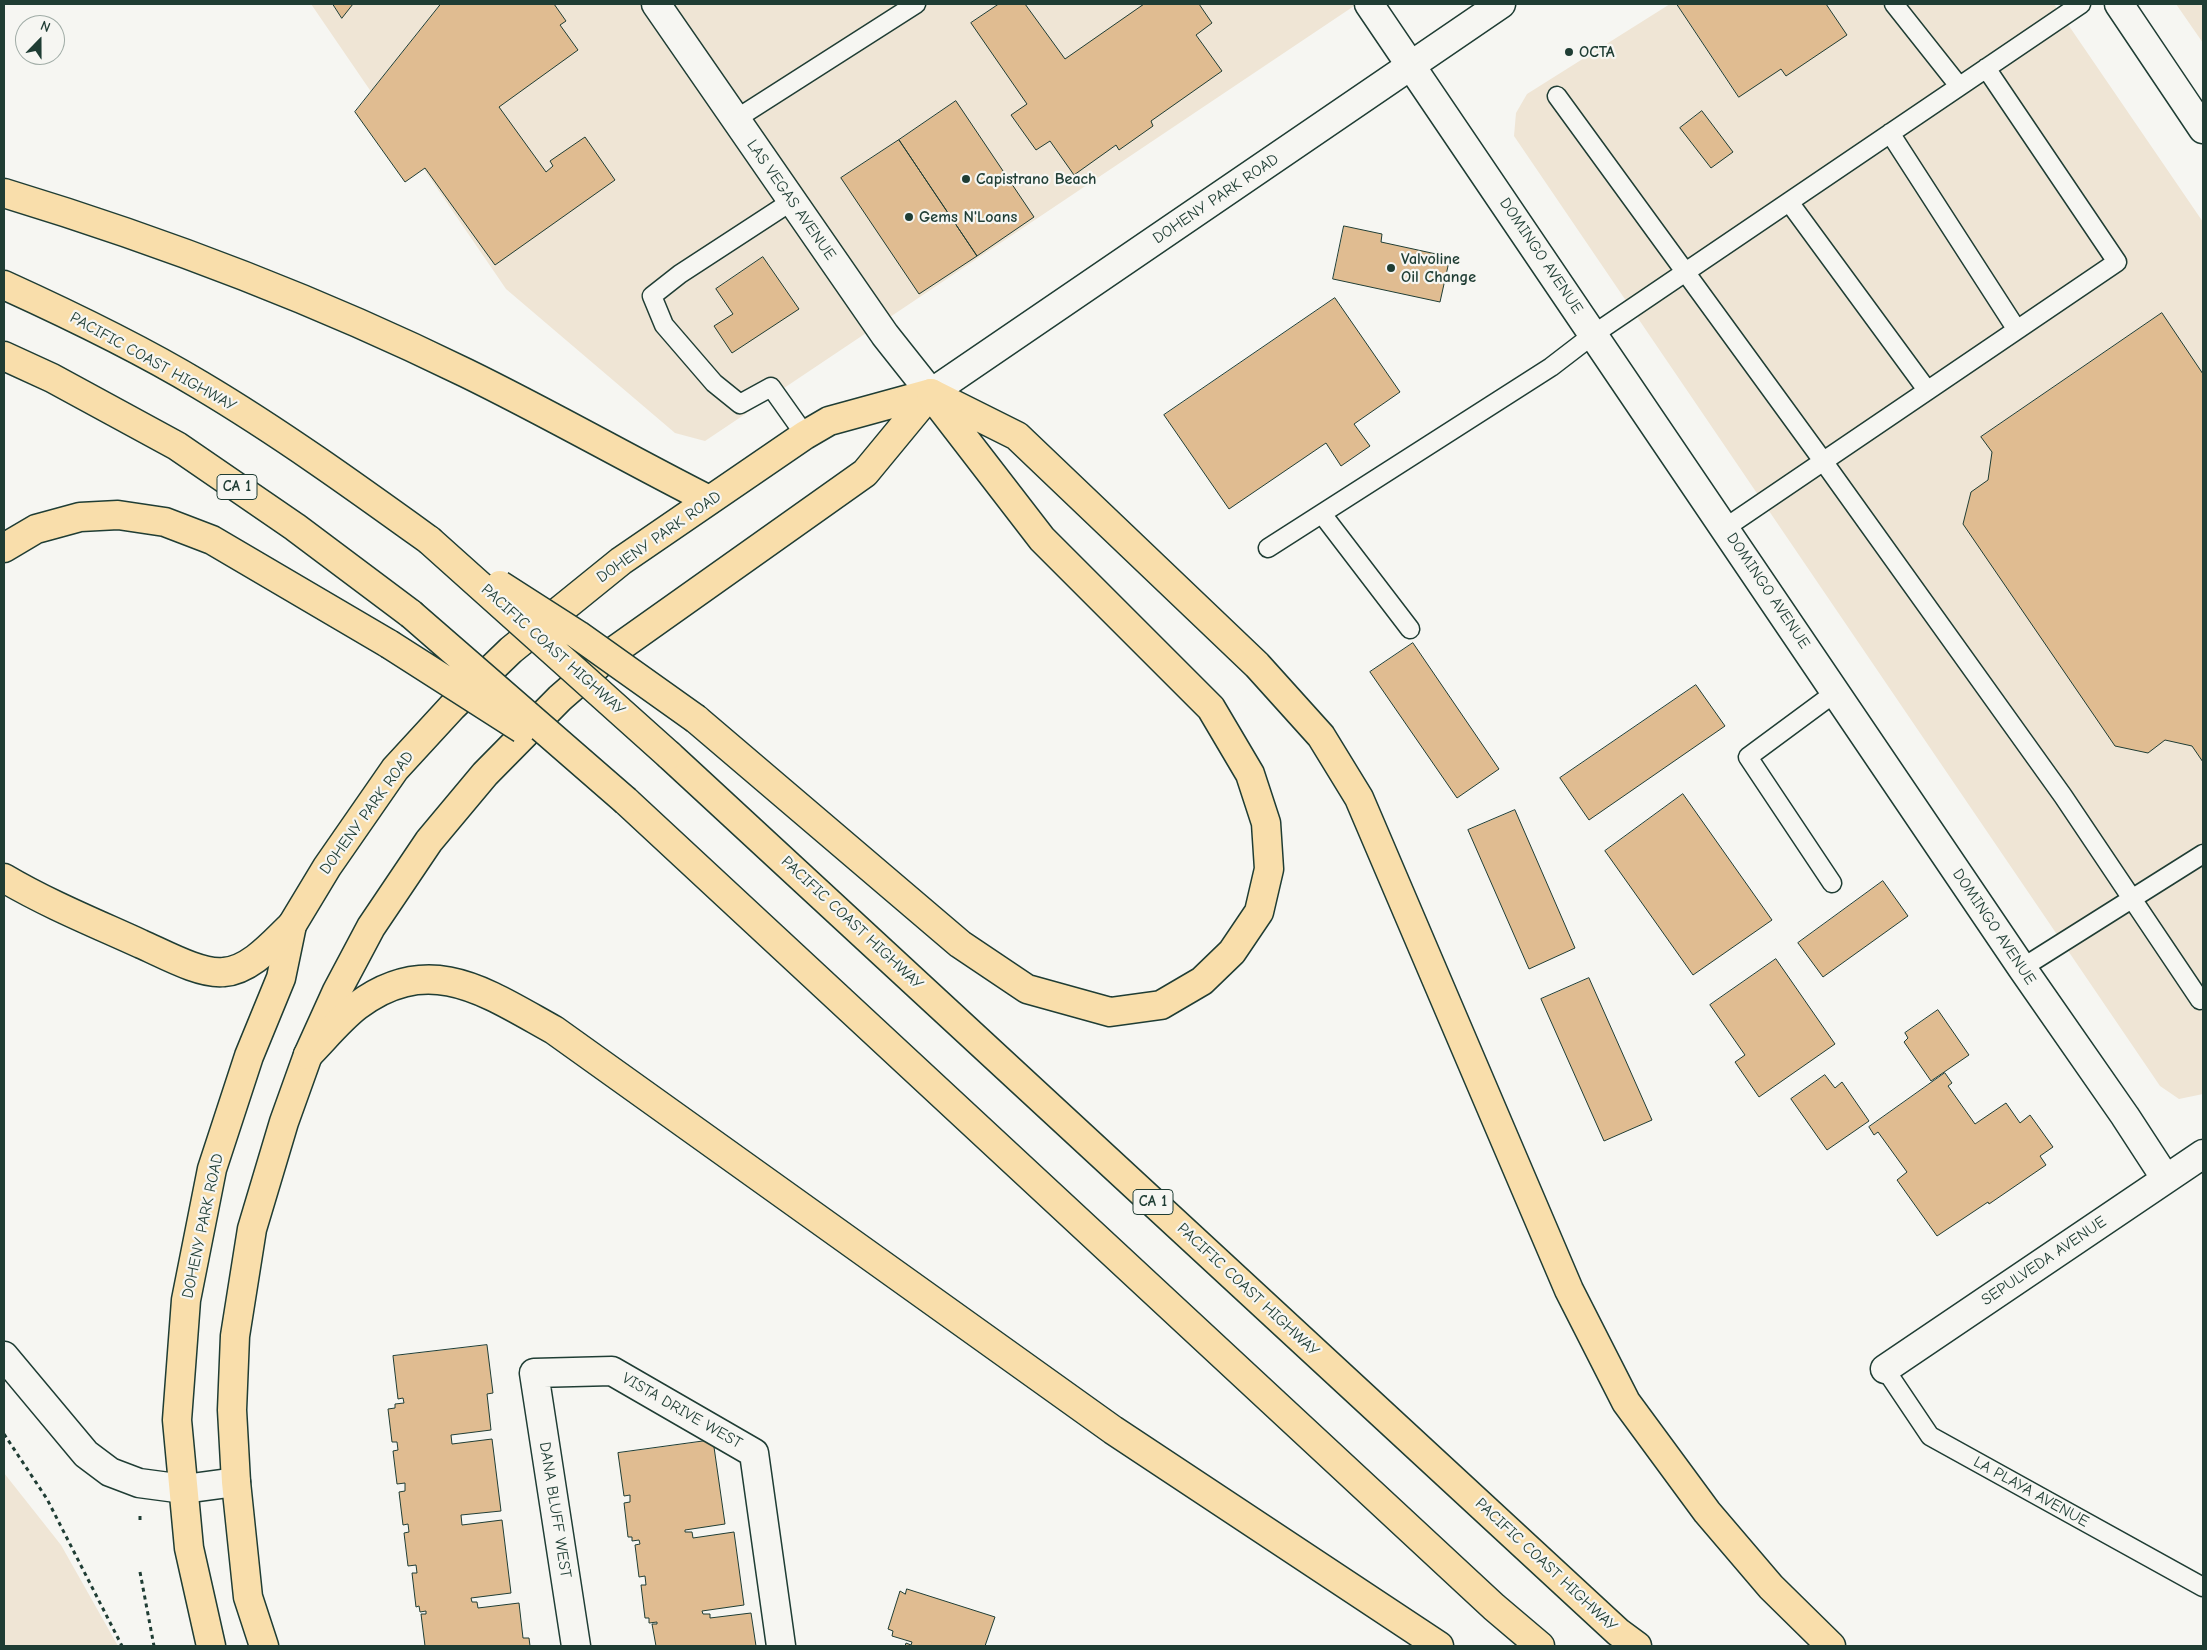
<!DOCTYPE html>
<html>
<head>
<meta charset="utf-8">
<style>
  body { margin:0 }
  #map { position:relative; width:2207px; height:1650px; overflow:hidden; background:#f6f6f2; font-family:"Comic Neue",sans-serif }
  canvas { display:block }
  .frame { position:absolute; inset:0; border:5px solid #1f3d34; pointer-events:none }
  .north { position:absolute; left:15px; top:15px; width:50px; height:50px; box-sizing:border-box; background:#f6f6f2; border:1px solid #a0aca6; border-radius:50%; rotate:22deg; font-size:14px; font-weight:700; line-height:20px; text-align:center; color:#1f3d34 }
  .north::after { content:''; display:block; margin:auto; width:18px; height:22px; background:#1f3d34; clip-path:polygon(50% 0,100% 100%,50% 72%,0 100%) }
</style>
</head>
<body>
<div id="map">
<canvas width="2207" height="1650"></canvas>
<div class="frame"></div>
<div class="north">N</div>
</div>
<script>
const ctx = document.querySelector('canvas').getContext('2d');
ctx.lineJoin = 'round';
function paint(path, color) {
  ctx.fillStyle = color;
  ctx.fill(path, 'evenodd');
}
function trace(path, color, width, dash) {
  ctx.strokeStyle = color;
  ctx.lineWidth = width;
  ctx.lineCap = dash ? 'butt' : 'round';
  ctx.setLineDash(dash || []);
  ctx.stroke(path);
}
function drawText(font, color, halo, rows, align = 'center') {
  ctx.font = font + ' "Comic Neue",sans-serif';
  ctx.lineWidth = 4.5;
  ctx.setLineDash([]);
  ctx.textBaseline = 'middle';
  ctx.strokeStyle = halo;
  ctx.fillStyle = color;
  for (const [text, x, y, turn = 0] of rows) {
    ctx.save();
    ctx.translate(x, y);
    ctx.rotate((+turn || 0) * Math.PI / 180);
    ctx.textAlign = isNaN(turn) ? turn : align;
    if (halo) ctx.strokeText(text, 0, 0);
    ctx.fillText(text, 0, 0);
    ctx.restore();
  }
}
const built = new Path2D(`
  M311,4H1357L705,441L675,433L506,289Z
  M1670,4H2054L2203,222V1094L2179,1099L2160,1086L1514,136L1516,113L1527,94Z
  M2176,4H2203V43Z
  M4,1473L61,1545L118,1646H4Z`);
const building = new Path2D(`
  M333,4H353L342,18Z
  M441,4H554L566,21L560,25L578,50L499,107L546,172L553,166L550,161L585,137L615,180L495,265L425,168L405,182L355,112Z
  M999,4H1025L1065,59L1144,4H1199L1212,23L1196,35L1222,71L1151,121L1153,126L1119,150L1116,145L1074,175L1050,141L1036,150L1011,115L1027,104L971,23Z
  M1677,4H1826L1847,35L1786,76L1781,69L1739,97Z
  M956,101L1034,217L977,256L899,140Z
  M1702,111L1733,152L1711,168L1680,128Z
  M899,140L977,256L919,294L841,178Z
  M1344,226L1382,234L1381,242L1450,257L1440,302L1333,279Z
  M763,257L799,309L732,353L714,326L733,314L716,289Z
  M1335,298L1400,392L1354,424L1370,446L1341,466L1326,443L1229,509L1164,415Z
  M2162,313L2203,374V762L2192,746L2165,740L2148,753L2115,746L1963,524L1971,492L1988,480L1992,452L1981,437Z
  M1413,643L1499,769L1457,798L1370,672Z
  M1696,685L1725,726L1589,820L1560,778Z
  M1683,794L1772,920L1693,975L1605,851Z
  M1515,810L1575,948L1529,969L1468,830Z
  M1883,881L1908,916L1823,977L1798,943Z
  M1776,959L1835,1044L1759,1097L1735,1062L1745,1055L1710,1005Z
  M1589,978L1652,1120L1604,1141L1541,999Z
  M1938,1010L1969,1055L1931,1081L1904,1042L1908,1038L1905,1033Z
  M1945,1073L1952,1083L1948,1086L1975,1124L2006,1103L2020,1123L2030,1115L2053,1147L2040,1156L2046,1165L1989,1204L1988,1202L1937,1236L1897,1180L1907,1172L1878,1132L1874,1135L1869,1127Z
  M1825,1075L1835,1088L1842,1082L1869,1121L1827,1150L1791,1099Z
  M487,1345L493,1393L487,1394L491,1430L451,1435L452,1444L492,1439L501,1511L461,1515L462,1525L502,1520L511,1593L471,1598L472,1602H477L478,1608L519,1603L523,1638H529L530,1646H425L421,1614H426V1611L420,1612L419,1606L416,1607L412,1573H417L416,1565L408,1566L404,1533L409,1532L408,1524L403,1525L399,1492L405,1491V1483L397,1484L393,1451L398,1450L397,1442H392L388,1409L395,1408V1404L404,1403L403,1398L398,1399L393,1356Z
  M713,1440L725,1524L685,1530V1532H692L693,1538L734,1532L744,1605L702,1611L703,1614H710V1618L751,1613L756,1646H656L652,1624H657V1622L649,1623V1618H645L641,1585H646L645,1576L639,1577L635,1545L640,1544L639,1540L632,1541V1537H628L624,1503L630,1502V1495L624,1496L618,1453Z
  M907,1589L995,1617L985,1646H905L906,1643L911,1645L912,1642L892,1636L893,1631L888,1629L900,1591L905,1594Z`);
const path = new Path2D(`
  M4,1434L47,1499L122,1646
  M140,1516V1524
  M140,1572L154,1646`);
const service = new Path2D(`
  M1894,4L1959,86
  M1557,96L1823,461L2063,796L2200,1000L2203,998
  M736,119L916,4
  M1890,133L2017,330
  M792,201L680,274L652,296L664,325L714,383L740,404L771,387L805,435
  M1789,202L1927,390
  M1322,514L1410,629
  M1725,528L2117,262L1986,68
  M1268,548L1551,367L1594,334L2081,4
  M1832,883L1748,757L1836,692
  M2022,968L2203,854
  M1885,1369L1930,1436L2203,1587`);
const minor = new Path2D(`
  M656,4L885,335L931,393
  M1369,4L2022,968L2125,1116L2166,1179
  M1885,1369L2203,1154
  M576,1646L534,1373L612,1371L754,1453L781,1646`);
const tertiary = new Path2D(`
  M2119,4L2203,129
  M4,1356L86,1454L110,1472L139,1483L184,1489L236,1482`);
const secondary = new Path2D(`
  M931,393L1501,4`);
const primary = new Path2D(`
  M211,1646L189,1548L177,1420L186,1300L212,1169L249,1056L281,978L292,925L327,867L395,769L452,707L511,650L621,561L805,435L829,421L931,393
  M264,1646L248,1597L236,1482L232,1410L235,1336L252,1229L284,1122L308,1055L337,991L371,927L429,841L485,774L560,698L614,651L865,473L931,393`);
const trunk = new Path2D(`
  M4,193C162,241 317,300 466,373C548,413 628,459 709,500
  M4,285C70,315 137,347 200,385C279,432 354,486 429,540
  M4,356L52,378L177,446L295,527L411,614
  M931,393L1017,436L1257,665L1321,736L1359,798L1569,1290L1626,1402L1707,1512L1771,1587L1831,1646
  M4,548L36,529L80,517L118,515L165,522L212,540L389,644
  M696,719L960,944L1027,989L1110,1012L1161,1005L1202,981L1232,952L1259,912L1269,869L1266,823L1250,774L1211,708L1042,539L934,399
  M669,755L1618,1632L1637,1646
  M626,801L1494,1607L1540,1646
  M4,878C48,904 95,923 141,944C162,953 201,975 224,972C251,970 274,942 292,925
  M308,1055C324,1039 339,1020 357,1006C430,951 487,993 554,1030L1113,1430L1439,1646`);
const trunkBridge = new Path2D(`
  M429,540L669,755
  M500,585L578,635L696,719
  M411,614L626,801
  M389,644L522,729`);
const markers = [
  [1569,52,5,"#1f3d34"],
  [966,179,5,"#1f3d34"],
  [909,217,5,"#1f3d34"],
  [1391,268,5,"#1f3d34"]
];
const shields = [
  [237,487,40],
  [1153,1202,40]
];
const shieldNames = [
  ["CA 1",237,487],
  ["CA 1",1153,1202]
];
const poiNames = [
  ["OCTA",1579,52],
  ["Capistrano Beach",976,179],
  ["Gems N'Loans",919,217],
  ["Valvoline",1401,259],
  ["Oil Change",1401,277]
];
const streetNames = [
  ["DOHENY PARK ROAD",1216,199,-34],
  ["LAS VEGAS AVENUE",791,200,55],
  ["DOMINGO AVENUE",1541,256,56],
  ["PACIFIC COAST HIGHWAY",153,362,29],
  ["DOHENY PARK ROAD",659,537,-35],
  ["DOMINGO AVENUE",1768,591,56],
  ["PACIFIC COAST HIGHWAY",553,650,42],
  ["DOHENY PARK ROAD",367,813,-54],
  ["PACIFIC COAST HIGHWAY",852,923,43],
  ["DOMINGO AVENUE",1994,927,56],
  ["DOHENY PARK ROAD",203,1226,-78],
  ["SEPULVEDA AVENUE",2044,1261,-34],
  ["PACIFIC COAST HIGHWAY",1248,1290,43],
  ["VISTA DRIVE WEST",682,1411,30],
  ["LA PLAYA AVENUE",2031,1492,29],
  ["DANA BLUFF WEST",555,1510,81],
  ["PACIFIC COAST HIGHWAY",1546,1565,43]
];
paint(built, '#efe5d5');
paint(building, '#e0bc91');
trace(building, '#1f3d34', 1);
trace(service, '#1f3d34', 21);
trace(minor, '#1f3d34', 31);
trace(tertiary, '#1f3d34', 31);
trace(secondary, '#1f3d34', 31);
trace(primary, '#1f3d34', 31);
trace(trunk, '#1f3d34', 31);
trace(path, '#1f3d34', 3, [4, 4]);
trace(service, '#f6f6f2', 18);
trace(minor, '#f6f6f2', 28);
trace(tertiary, '#f6f6f2', 28);
trace(secondary, '#f6f6f2', 28);
trace(primary, '#f9deab', 28);
trace(trunk, '#f9deab', 28);
trace(trunkBridge, '#1f3d34', 31, []);
trace(trunkBridge, '#f9deab', 28);
for (const [x, y, r, color] of markers) {
  const dot = new Path2D();
  dot.arc(x, y, r, 0, 2 * Math.PI);
  ctx.fillStyle = color;
  ctx.fill(dot);
  trace(dot, '#f6f6f2', 2);
}
for (const [x, y, w] of shields) {
  const box = new Path2D();
  box.roundRect(x - w / 2, y - 12.5, w, 25, 4);
  ctx.fillStyle = '#f6f6f2';
  ctx.fill(box);
  trace(box, '#1f3d34', 1);
}
drawText('bold 15px', '#1f3d34', null, shieldNames);
drawText('bold 16px', '#1f3d34', '#f6f6f2', poiNames, 'left');
drawText('16px', '#1f3d34', '#f6f6f2', streetNames);
</script>
</body>
</html>
